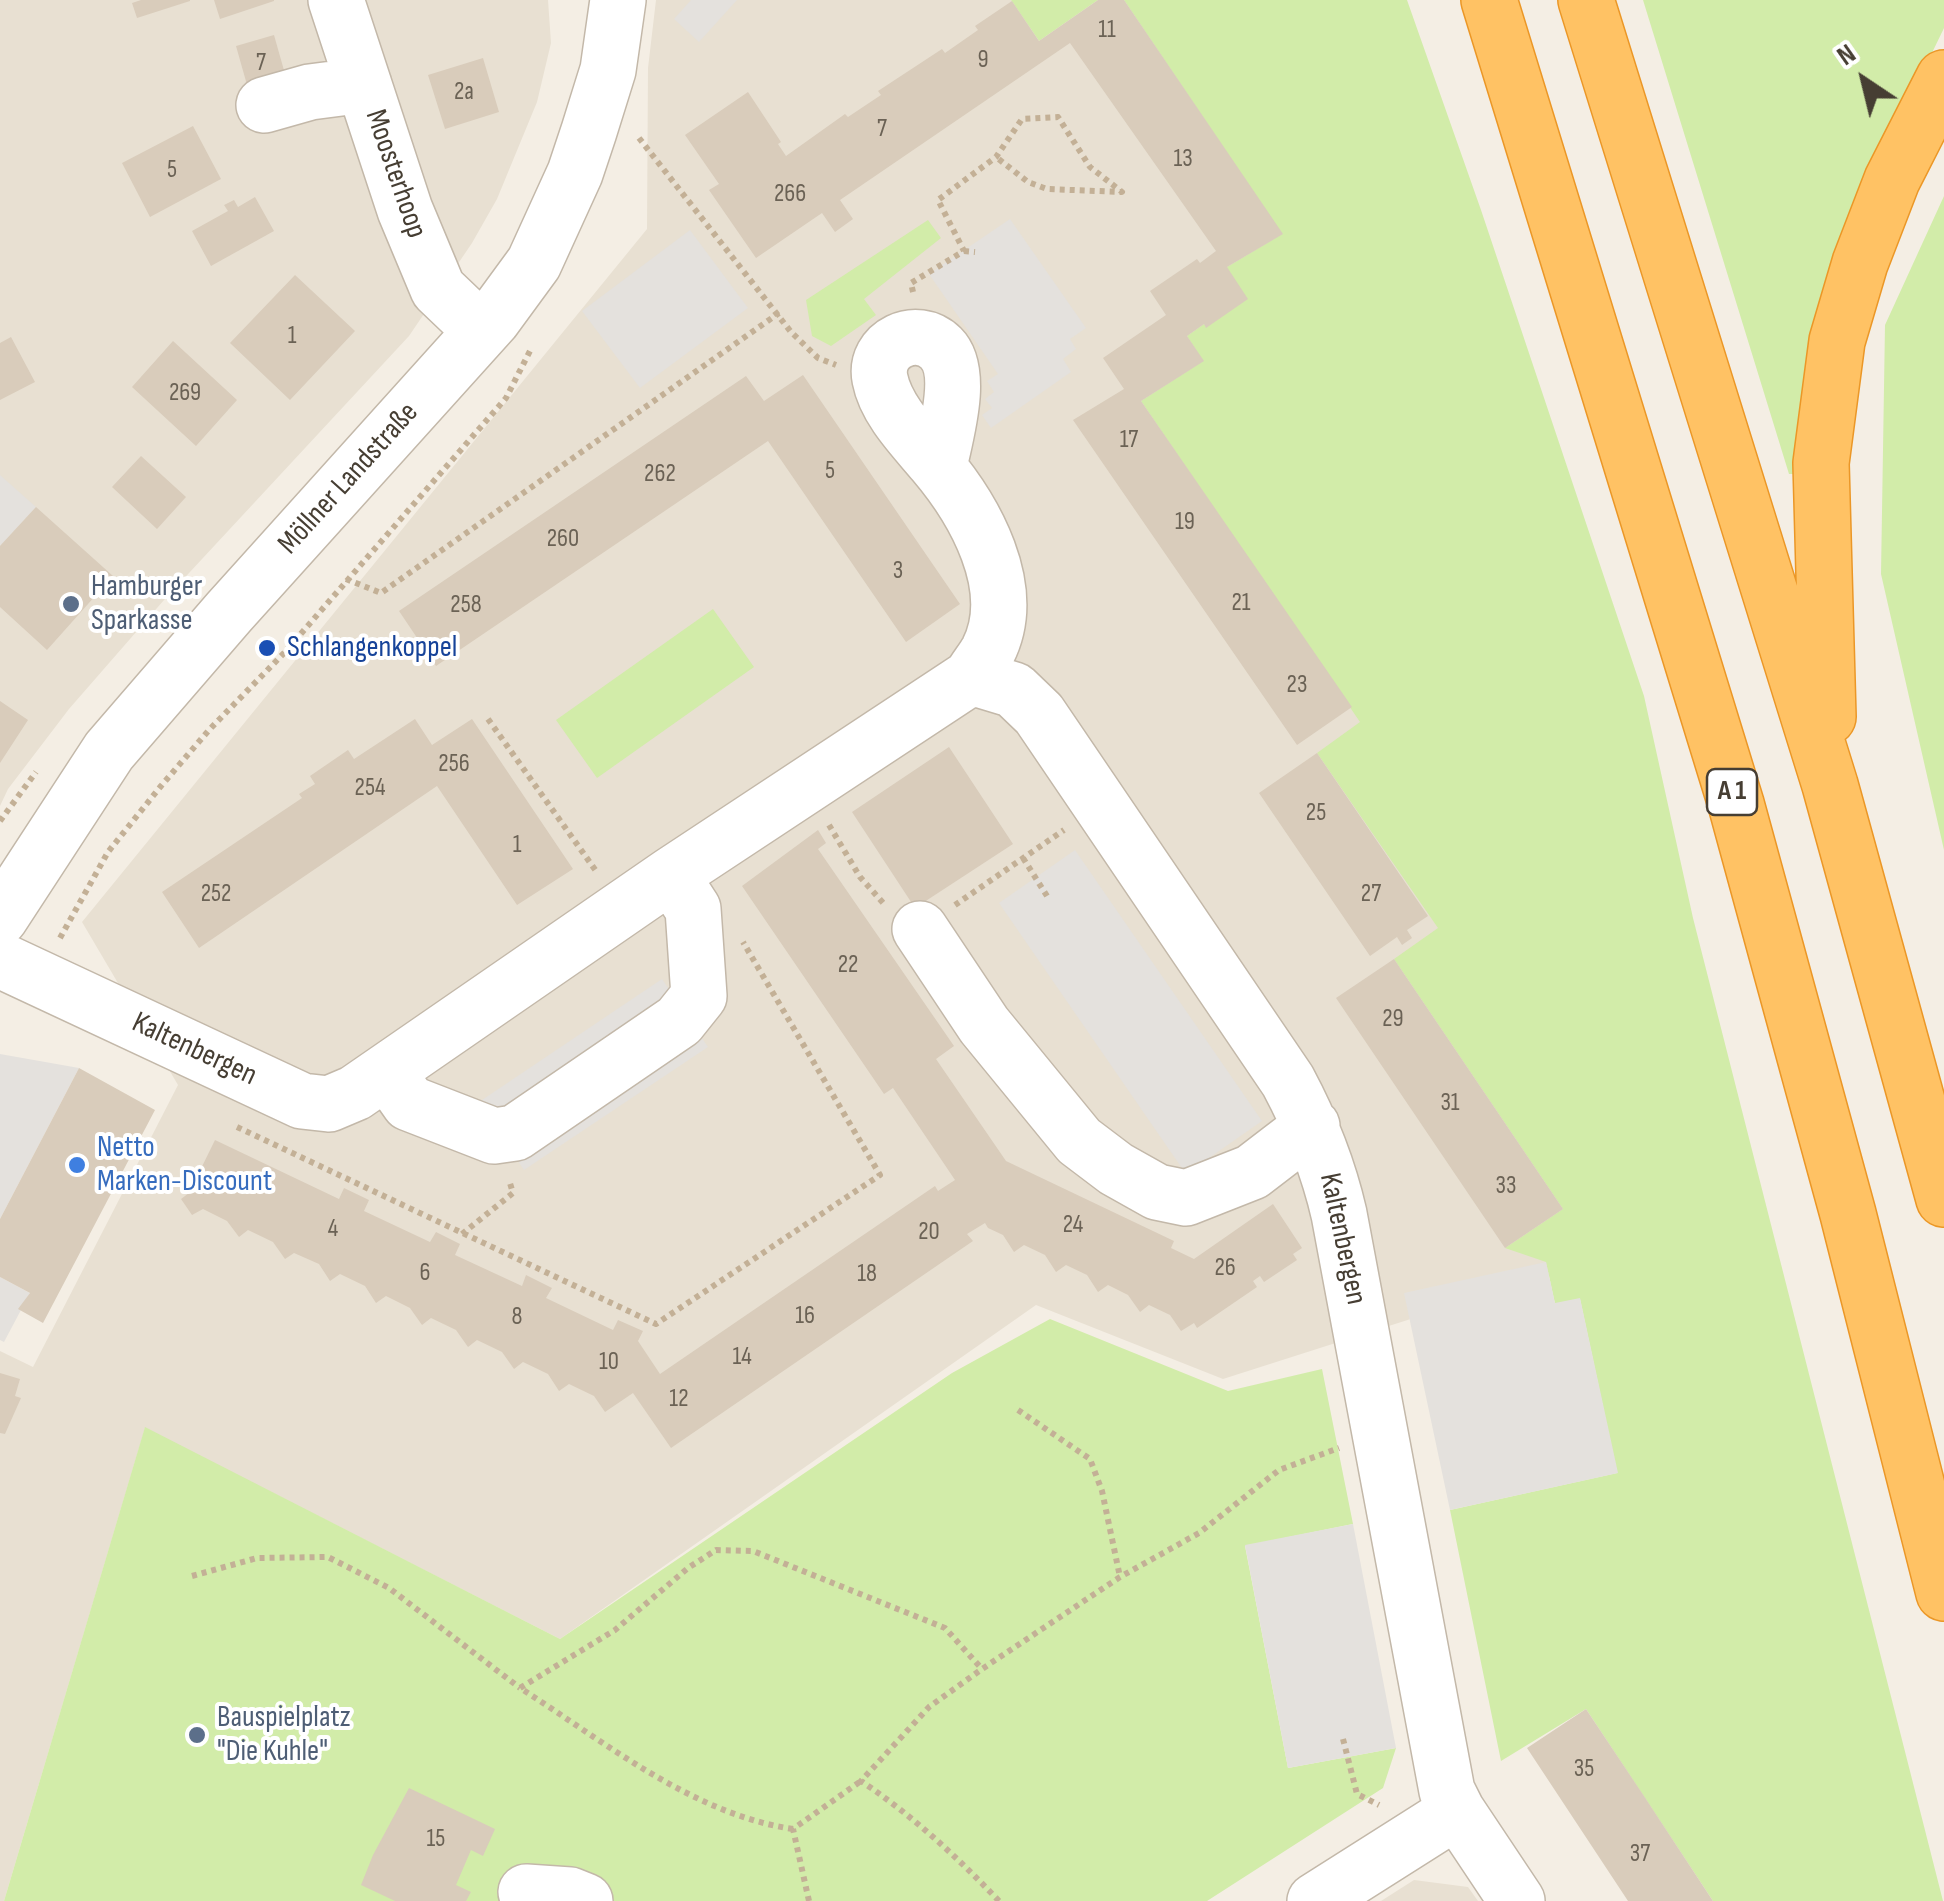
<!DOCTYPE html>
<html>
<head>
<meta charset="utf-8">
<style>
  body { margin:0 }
  #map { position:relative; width:1944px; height:1901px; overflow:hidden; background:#f4eee4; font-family:"Sofia Sans Condensed",sans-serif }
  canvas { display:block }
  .north { position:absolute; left:1814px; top:30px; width:100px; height:100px; -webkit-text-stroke:8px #fff; paint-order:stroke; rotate:325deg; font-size:28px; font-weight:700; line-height:40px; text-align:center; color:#463e33 }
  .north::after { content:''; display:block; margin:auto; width:35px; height:45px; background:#463e33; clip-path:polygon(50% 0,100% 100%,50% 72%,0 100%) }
</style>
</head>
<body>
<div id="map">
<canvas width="1944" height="1901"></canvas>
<div class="north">N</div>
</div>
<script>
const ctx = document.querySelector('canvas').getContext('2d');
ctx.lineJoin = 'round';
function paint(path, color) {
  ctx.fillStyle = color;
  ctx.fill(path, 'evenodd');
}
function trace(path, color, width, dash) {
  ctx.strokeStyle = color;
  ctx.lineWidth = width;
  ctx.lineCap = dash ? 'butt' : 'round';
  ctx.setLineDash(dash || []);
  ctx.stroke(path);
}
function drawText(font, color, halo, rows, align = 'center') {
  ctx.font = font + ' "Sofia Sans Condensed",sans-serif';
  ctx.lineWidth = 8;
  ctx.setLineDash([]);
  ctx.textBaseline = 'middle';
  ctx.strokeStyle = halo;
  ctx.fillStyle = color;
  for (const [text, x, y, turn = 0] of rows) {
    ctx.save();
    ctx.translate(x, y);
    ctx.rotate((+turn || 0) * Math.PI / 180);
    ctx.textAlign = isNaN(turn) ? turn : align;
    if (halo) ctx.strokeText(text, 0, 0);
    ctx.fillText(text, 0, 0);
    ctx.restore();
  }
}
const residential = new Path2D(`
  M0,0H548L551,43L537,102L497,199L472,243L409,336L164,600L69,709L8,789L0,806Z
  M656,0H1011L1039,41L1098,0H1279L1639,1246L1223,1379L1036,1305L560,1639L145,1428L4,1901H0V1351L33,1367L178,1085L82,922L647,229L648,68Z
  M1414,1880L1468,1887L1478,1901H1381Z`);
const green = new Path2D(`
  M1011,0H1098L1039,41Z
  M1124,0H1407L1481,210L1644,696L1693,918L1943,1901H1713L1586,1709L1501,1761L1450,1510L1617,1473L1580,1299L1555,1304L1546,1262L1505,1248L1563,1209L1394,959L1438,928L1317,753L1360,722L1141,401L1203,361L1187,336L1204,324L1206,327L1227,267L1282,234Z
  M1643,0H1944V28L1874,173L1802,474H1789Z
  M1944,196V850L1881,574L1885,325Z
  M928,220L941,238L864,299L876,315L831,346L812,336L806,300Z
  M713,609L754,667L597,778L556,720Z
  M1050,1319L1228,1391L1322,1369L1353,1524L1245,1546L1288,1768L1396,1748L1383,1788L1207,1901H4L145,1427L560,1639L952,1373Z`);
const parking = new Path2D(`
  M691,0H737L699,42L674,19Z
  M1010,219L1086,328L1070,339L1076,349L1063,359L1071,372L991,428L982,415L992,408L985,399L994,392L987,381L998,374L929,274Z
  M690,230L748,308L640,388L582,311Z
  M0,475L36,507L0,546Z
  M1075,850L1262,1121L1186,1174L999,903Z
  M662,979L708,1047L524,1170L479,1102Z
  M0,1054L79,1068L0,1219Z
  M1546,1262L1555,1303L1580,1298L1618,1473L1450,1510L1404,1293Z
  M0,1277L30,1293L4,1342L0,1340Z
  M1353,1524L1396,1748L1288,1768L1245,1545Z`);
const building = new Path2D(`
  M141,0H190V1L137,18L132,3Z
  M214,0H274V1L220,19Z
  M1098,0H1124L1283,234L1227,267L1248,299L1206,328L1204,324L1187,336L1204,361L1141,401L1352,707L1297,745L1073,420L1124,389L1103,358L1166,315L1150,291L1197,259L1200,263L1216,251L1070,43L840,200L853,219L835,232L822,213L756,258L709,190L719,184L685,135L748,92L781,142L778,144L786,156L845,114L848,117L881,95L878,91L942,49L945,53L978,30L975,26L1012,1L1039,41Z
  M274,35L287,81L249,92L236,46Z
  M483,58L499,112L445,129L428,75Z
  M193,126L221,179L150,217L122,163Z
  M255,197L274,231L211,266L192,231L228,211L224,205L234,200L238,207Z
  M295,275L355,331L290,400L230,343Z
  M11,337L35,382L0,400V343Z
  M173,341L237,400L196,446L132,387Z
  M803,375L960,604L906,642L768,441L436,666L399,611L746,376L764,401Z
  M141,456L186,497L157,529L112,487Z
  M36,507L113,576L47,650L0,607V546Z
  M0,701L28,720L0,763Z
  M415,719L432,745L472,719L573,869L517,905L437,786L199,948L162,892L302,798L299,794L315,784L310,776L348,750L354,759Z
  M949,747L1013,844L915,908L852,812Z
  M1317,753L1428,916L1407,930L1412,938L1402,945L1397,937L1370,956L1259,793Z
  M818,830L826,843L818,849L954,1046L936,1059L1006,1161L1174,1241L1171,1248L1194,1259L1273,1204L1302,1248L1293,1254L1297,1260L1264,1282L1260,1276L1253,1281L1257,1287L1197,1328L1194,1323L1181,1331L1170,1315L1149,1305L1140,1312L1128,1295L1108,1285L1098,1292L1087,1275L1066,1265L1056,1272L1045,1255L1024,1245L1014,1252L1003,1235L988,1228L985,1223L967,1234L973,1241L671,1448L633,1393L605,1412L594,1396L569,1384L559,1391L548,1374L523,1362L514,1369L502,1352L477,1340L468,1347L456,1330L431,1318L422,1325L410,1308L386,1296L376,1303L365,1286L340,1274L330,1281L319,1264L294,1253L285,1259L273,1242L248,1230L239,1237L227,1221L203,1209L192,1215L181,1199L189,1193L215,1140L339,1199L344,1188L369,1200L364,1211L430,1242L436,1232L460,1244L455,1255L522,1286L526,1275L552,1288L546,1298L613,1330L618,1320L643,1331L638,1341L660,1374L935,1186L938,1191L955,1180L893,1088L884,1094L742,886Z
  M1394,959L1563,1209L1505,1248L1336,998Z
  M79,1068L155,1110L43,1323L18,1309L30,1293L0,1277V1219Z
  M0,1373L20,1379L15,1396L21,1398L5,1434L0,1433Z
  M1586,1709L1642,1793L1713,1901H1628L1527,1748Z
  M409,1788L495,1829L483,1856L471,1850L456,1885L471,1892L466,1901H395L361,1885L373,1855Z`);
const path = new Path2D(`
  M639,138L791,332L818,358L836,365
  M964,251L975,252
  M913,292L911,283L964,251L938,200L996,157L1022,119L1058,117L1090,167L1122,192L1047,189L1028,182L996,157
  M346,579L381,593L779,313
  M488,719L596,871
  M0,821L36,772
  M829,825L860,877L885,905
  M1023,858L1047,896
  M955,905L1064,830
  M60,938L108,852L161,786L209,730L285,652L506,398L531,349
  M237,1127L656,1324L880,1175L743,942
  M462,1234L513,1193L509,1180
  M1018,1410L1090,1459L1102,1491L1120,1577
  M192,1576L257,1558L328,1557L389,1588L520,1688
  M1343,1739L1357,1794L1379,1805
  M793,1829C692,1814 605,1742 520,1688L615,1630L688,1568L716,1550L753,1551L945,1628L982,1669
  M809,1901L793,1829L861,1781
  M999,1901C956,1856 913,1816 861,1781L929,1707L982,1669L1120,1577L1199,1533L1279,1470L1339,1448`);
const minor = new Path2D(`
  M336,0L405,210L438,289L482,331
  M264,105L310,92L364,85
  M971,677L1014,690L1039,714L1288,1081C1311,1124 1328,1166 1339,1214L1447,1791L1457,1811L1517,1901
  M0,918L109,751L229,612L493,319L534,263L575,173L589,131L608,70L618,0
  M920,929L984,1025L1079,1141L1116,1169L1157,1192L1186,1198L1252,1172L1312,1126
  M0,960L302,1101L329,1104L355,1093L671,875L971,677C976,668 983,660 988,651C1020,588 974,509 934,462C914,438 886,410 880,379C873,344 917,324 941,348C965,372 945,437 939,467
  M388,1073L409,1103L494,1136L515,1133L679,1021L699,996L693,909L671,875
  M526,1892L570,1895L585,1901
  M1315,1901L1457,1811`);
const highway = new Path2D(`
  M1489,0L1736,804L1848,1214L1944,1593
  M1586,0L1830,785L1944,1199
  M1828,717L1821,463L1837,341L1860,263L1892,180L1944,78`);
const markers = [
  [71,604,10,"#5c6f8a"],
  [267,648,10,"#1a4fb4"],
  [77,1165,10,"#3f7fe0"],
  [197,1735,10,"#5c6f8a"]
];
const numberNames = [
  ["11",1107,31],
  ["9",983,61],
  ["7",261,64],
  ["2a",464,93],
  ["7",882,130],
  ["13",1183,160],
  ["5",172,171],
  ["266",790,195],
  ["1",292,337],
  ["269",185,394],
  ["17",1129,441],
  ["5",830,472],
  ["262",660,475],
  ["19",1185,523],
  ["260",563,540],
  ["3",898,572],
  ["21",1241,604],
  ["258",466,606],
  ["23",1297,686],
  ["256",454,765],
  ["254",370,789],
  ["25",1316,814],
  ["1",517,846],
  ["252",216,895],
  ["27",1371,895],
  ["22",848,966],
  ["29",1393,1020],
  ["31",1450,1104],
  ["33",1506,1187],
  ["24",1073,1226],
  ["4",333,1230],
  ["20",929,1233],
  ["26",1225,1269],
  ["6",425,1274],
  ["18",867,1275],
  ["16",805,1317],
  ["8",517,1318],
  ["14",742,1358],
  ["10",609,1363],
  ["12",679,1400],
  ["35",1584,1770],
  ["15",436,1840],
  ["37",1640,1855]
];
const shields = [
  [1732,792,50]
];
const shieldNames = [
  ["A 1",1732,792]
];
const streetNames = [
  ["Moosterhoop",395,174,71],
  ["Möllner Landstraße",349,479,-48],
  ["Kaltenbergen",194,1050,25],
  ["Kaltenbergen",1342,1239,78]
];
const serviceNames = [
  ["Hamburger",91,587],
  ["Sparkasse",91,621],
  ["Bauspielplatz",217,1718],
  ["\"Die Kuhle\"",217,1752]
];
const transitNames = [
  ["Schlangenkoppel",287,648]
];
const shopNames = [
  ["Netto",97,1148],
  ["Marken-Discount",97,1182]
];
paint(residential, '#e8e0d2');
paint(green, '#d2eca9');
paint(parking, '#e4e1dd');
paint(building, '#d9ccbb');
trace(minor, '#c3b8a9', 58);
trace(highway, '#eb9727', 58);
trace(path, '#c3b096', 6, [5, 5]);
trace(minor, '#fff', 55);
trace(highway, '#ffc264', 55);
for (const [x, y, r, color] of markers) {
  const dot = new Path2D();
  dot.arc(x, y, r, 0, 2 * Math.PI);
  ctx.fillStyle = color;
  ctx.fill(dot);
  trace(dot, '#fff', 4);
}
drawText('25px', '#6b6255', null, numberNames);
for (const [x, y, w] of shields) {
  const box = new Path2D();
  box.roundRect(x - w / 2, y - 23, w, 46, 8);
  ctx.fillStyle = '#fff';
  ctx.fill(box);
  trace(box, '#463e33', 2.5);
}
drawText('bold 28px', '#463e33', null, shieldNames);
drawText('30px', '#463e33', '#fff', streetNames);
drawText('30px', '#4e5e75', '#fff', serviceNames, 'left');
drawText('30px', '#164399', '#fff', transitNames, 'left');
drawText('30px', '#366cbe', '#fff', shopNames, 'left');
</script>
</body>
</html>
